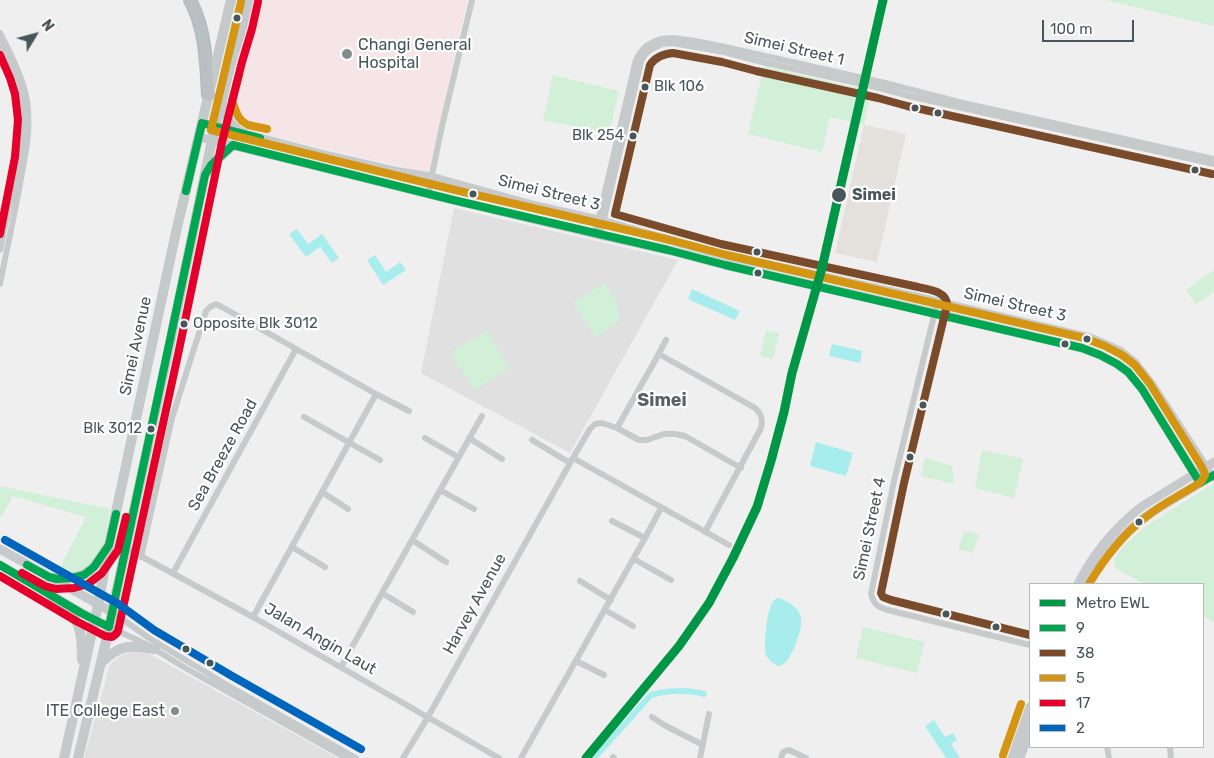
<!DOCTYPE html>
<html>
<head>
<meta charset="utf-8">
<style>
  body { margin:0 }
  #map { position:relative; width:1214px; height:758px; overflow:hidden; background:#efefef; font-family:Rubik,sans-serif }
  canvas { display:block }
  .legend { position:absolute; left:1029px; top:583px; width:175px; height:165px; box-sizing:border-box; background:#fff; border:1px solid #b5bbbd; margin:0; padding:6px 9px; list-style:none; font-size:15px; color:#46565b }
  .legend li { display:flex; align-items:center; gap:10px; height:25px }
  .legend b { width:25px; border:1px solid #b5bbbd }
  .north { position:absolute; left:10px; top:10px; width:50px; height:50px; -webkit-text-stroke:4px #fff; paint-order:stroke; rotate:53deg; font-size:14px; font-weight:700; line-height:20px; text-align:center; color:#46565b }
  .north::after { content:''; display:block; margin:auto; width:18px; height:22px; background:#46565b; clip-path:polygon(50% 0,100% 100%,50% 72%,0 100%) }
  .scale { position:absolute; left:1042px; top:20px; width:92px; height:22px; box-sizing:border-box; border:2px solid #46565b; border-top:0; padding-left:6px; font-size:15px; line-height:18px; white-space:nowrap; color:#46565b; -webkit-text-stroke:4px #fff; paint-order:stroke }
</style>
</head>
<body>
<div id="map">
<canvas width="1214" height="758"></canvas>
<ul class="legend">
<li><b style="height:6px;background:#009645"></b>Metro EWL</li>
<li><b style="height:6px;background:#00a651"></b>9</li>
<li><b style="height:6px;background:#7a4b2a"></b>38</li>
<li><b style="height:6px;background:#d49612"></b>5</li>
<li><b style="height:6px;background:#e4002b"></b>17</li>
<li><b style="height:6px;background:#0065bd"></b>2</li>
</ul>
<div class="north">N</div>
<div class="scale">100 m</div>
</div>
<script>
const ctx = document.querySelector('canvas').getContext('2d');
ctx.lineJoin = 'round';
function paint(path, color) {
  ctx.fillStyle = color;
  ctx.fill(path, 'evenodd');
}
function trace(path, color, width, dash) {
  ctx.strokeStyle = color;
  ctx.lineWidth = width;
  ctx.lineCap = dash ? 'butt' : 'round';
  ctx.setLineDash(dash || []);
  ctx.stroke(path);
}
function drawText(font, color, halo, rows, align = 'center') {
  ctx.font = font + ' Rubik,sans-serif';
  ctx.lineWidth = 4.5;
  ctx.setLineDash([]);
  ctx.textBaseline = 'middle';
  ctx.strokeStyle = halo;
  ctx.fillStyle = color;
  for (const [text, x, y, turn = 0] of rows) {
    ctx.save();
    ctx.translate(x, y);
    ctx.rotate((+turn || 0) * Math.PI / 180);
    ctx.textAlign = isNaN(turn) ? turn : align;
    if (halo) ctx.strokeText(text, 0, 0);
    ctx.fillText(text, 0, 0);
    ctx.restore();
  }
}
const commercial = new Path2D(`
  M864,125L906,134L877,262L835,253Z`);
const education = new Path2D(`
  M454,208L678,260L570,453L421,373Z
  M144,651L338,758H84L110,664L122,655L132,652Z`);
const medical = new Path2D(`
  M251,0H467L429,173L245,130L237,127L227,109Z`);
const green = new Path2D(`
  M1105,0H1214V26Z
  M764,66L871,91L864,125L830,117L822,152L748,134Z
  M553,75L619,91L609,134L543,120Z
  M1212,271L1214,273V292L1196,304L1186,290Z
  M604,283L616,300L620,320L603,333L595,337L573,303Z
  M766,330L779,333L773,359L760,356Z
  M487,331L510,368L475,390L450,353Z
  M982,450L1023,459L1014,498L975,488Z
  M925,457L952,466L954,484L921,476Z
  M1214,483V622L1203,616V584H1144L1120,571L1116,568L1114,562L1115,558L1126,544L1146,526Z
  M0,486L110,509L104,544L91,563L83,570L72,573H57L86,517L13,496L0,519Z
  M964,531L979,534L973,553L958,549Z
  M863,627L925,642L917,673L856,658Z`);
const water = new Path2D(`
  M297,229L308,244L322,234L339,258L332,263L320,247L306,257L289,234Z
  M375,255L386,272L400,262L406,270L383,285L367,260Z
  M692,289L740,311L735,320L688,299Z
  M832,344L862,351L860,363L829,356Z
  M816,442L853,453L846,476L810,466Z
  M777,598C786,599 800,608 801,618C803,628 793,655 785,663C782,665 781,665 778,666C773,663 768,660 766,655C763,646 767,607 774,600C775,599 776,599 777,598Z
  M934,720L945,737L953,733L957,740L951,744L960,758H946L925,726Z`);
const canal = new Path2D(`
  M594,758L651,695C667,690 689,690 704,694`);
const street = new Path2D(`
  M0,33C11,55 23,77 27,101C31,127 26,152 21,178C15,213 7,248 0,284
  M0,43C10,61 19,82 22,104C26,133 19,162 13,191C8,211 4,230 0,250
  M428,194L442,126L472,0
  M595,234L636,60L640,53L646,46L653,42L661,39L674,38L695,41L725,47L881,82L959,102L1214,159
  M600,235L641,62L644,56L650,50L662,44L673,43L724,52L758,61L880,88L909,96L958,107L1214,164
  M937,303L894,481L871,594C874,605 878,607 888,610L1030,645
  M659,354L755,408C762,414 763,420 761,428L705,532
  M304,417L380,460
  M617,428L656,359L666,340
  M425,438L458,457
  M469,438L502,459
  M532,440L570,463
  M573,458L729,545
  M440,490L474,509
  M322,492L348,509
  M612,521L645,538
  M412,540L446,562
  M292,547L325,567
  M126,548L253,617L499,758
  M141,557L172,418L206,311L210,307L216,304L222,307L376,394L409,411
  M634,559L671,580
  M173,573L296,349
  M580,581L611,600
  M382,593L413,612
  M605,610L633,626
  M112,612L149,638L227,685L356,758
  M253,617L376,394
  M109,627L146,644L187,669L346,758
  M576,661L604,675
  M341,667L382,593L482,416
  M652,717L664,725L703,745
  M1107,747L1109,758
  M1170,747L1171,758
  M613,757L614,758
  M403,758L428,717L570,463L590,429L595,424L602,423L617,428L639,440H647L664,434H675L685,436L741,468
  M521,758L645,538L661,508
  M700,758L709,714
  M781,758L783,752L789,750L806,758`);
const secondary = new Path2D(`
  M202,123L329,156L394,171L431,177L536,206L598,220L719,254L916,297L1090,338L1120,351L1135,363L1152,385L1212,477
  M199,137L453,200L600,235L668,250L725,265L917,309L1082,348L1100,355L1117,364L1128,372L1142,389L1200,483
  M0,549L112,612
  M0,565C37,585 71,609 109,627
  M1078,584C1093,554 1115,528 1141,507L1214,462
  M1087,584C1100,559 1125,531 1148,515C1167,502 1186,492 1205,480
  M1012,758L1030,707
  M1020,758L1030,729`);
const primary = new Path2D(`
  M222,103C228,118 229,126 244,134
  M207,172L211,165L233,145
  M49,577C56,579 61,579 69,578C90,577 96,564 107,548
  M50,595C58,602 68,609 74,617C82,629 82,647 82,660
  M101,663C120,644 130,645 155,649
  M64,758L98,605L109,545L176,232L231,0
  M78,758L108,633L112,612L169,348L212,140L232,59L242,27L248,0`);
const highway = new Path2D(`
  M190,0C206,30 206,62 208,95`);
const bus1 = new Path2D(`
  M186,191L202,123L260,138
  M0,565L81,613L109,627L205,175L211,165L233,145L453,200L668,250L725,265L1082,348L1100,355L1117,364L1128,372L1142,389L1200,483L1214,475
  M27,565L49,577L57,579L72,578L84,575L94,567L109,545L116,514`);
const bus2 = new Path2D(`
  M1030,635L891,600L883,597L881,593L904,483L947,305C947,291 929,290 918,287L721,244L615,214L650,65C655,57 663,54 673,53L722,62L756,71L878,98L907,106L1212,174`);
const bus3 = new Path2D(`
  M241,2L211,130L455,190L670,240L727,255L1084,338L1105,346L1122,355L1135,365L1150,384L1203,469L1205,475L1201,482C1183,494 1163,503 1146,517C1122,535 1104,559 1089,584
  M239,75L232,101L238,116L242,121L248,125L267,129
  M1003,755L1021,704`);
const bus4 = new Path2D(`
  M0,55L10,78L15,94L18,120L15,157L0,234
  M22,573L45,586L56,589L74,588L88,584L102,573L118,550L126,517
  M0,576L76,621L105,636L112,637L116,634L118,631L179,350L222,142L242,62L252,29L258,2`);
const bus5 = new Path2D(`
  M5,540L117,603L154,630L232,676L361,749`);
const metro1 = new Path2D(`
  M586,758L679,646L709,603L733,558L757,507L771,461L784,412L792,373L822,268L883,0`);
const markers = [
  [237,18,4.5,"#46565b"],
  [347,54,6,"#818c8f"],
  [645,87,4.5,"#46565b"],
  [915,108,4.5,"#46565b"],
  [938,113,4.5,"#46565b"],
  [633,136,4.5,"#46565b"],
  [1195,170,4.5,"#46565b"],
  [473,194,4.5,"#46565b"],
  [839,195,8,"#46565b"],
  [757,252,4.5,"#46565b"],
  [758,273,4.5,"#46565b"],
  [184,324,4.5,"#46565b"],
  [1087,339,4.5,"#46565b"],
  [1065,344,4.5,"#46565b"],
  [923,405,4.5,"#46565b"],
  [151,429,4.5,"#46565b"],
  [910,457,4.5,"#46565b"],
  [1139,522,4.5,"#46565b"],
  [946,614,4.5,"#46565b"],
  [996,627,4.5,"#46565b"],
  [186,649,4.5,"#46565b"],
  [210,663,4.5,"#46565b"],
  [175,711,5,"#818c8f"]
];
const busNames = [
  ["Blk 106",654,87],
  ["Blk 254",624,136,"right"],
  ["Opposite Blk 3012",193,324],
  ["Blk 3012",142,429,"right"]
];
const poiNames = [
  ["Changi General",358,45],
  ["Hospital",358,63],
  ["ITE College East",165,711,"right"]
];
const streetNames = [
  ["Simei Street 1",794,49,13],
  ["Simei Street 3",549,193,14],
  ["Simei Street 3",1015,305,13],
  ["Simei Avenue",136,346,-78],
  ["Sea Breeze Road",223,455,-61],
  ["Simei Street 4",870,529,-78],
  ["Harvey Avenue",475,604,-61],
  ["Jalan Angin Laut",320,639,30]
];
const stopNames = [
  ["Simei",852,195]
];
const neighbourhoodNames = [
  ["Simei",662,401]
];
paint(commercial, '#e4e1dc');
paint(education, '#e1e0e1');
paint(medical, '#f6e5e7');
paint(green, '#d2efd8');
paint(water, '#a7eded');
trace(canal, '#a7eded', 6);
trace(highway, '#b4bbbe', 14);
trace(street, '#c6cacb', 6);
trace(secondary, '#c7cacc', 9);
trace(primary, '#c4c9ca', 10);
trace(highway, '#b9bfc2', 11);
trace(bus1, '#00a651', 8);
trace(bus2, '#7a4b2a', 8);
trace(bus3, '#d49612', 8);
trace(bus4, '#e4002b', 8);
trace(bus5, '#0065bd', 8);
trace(metro1, '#009645', 9);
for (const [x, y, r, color] of markers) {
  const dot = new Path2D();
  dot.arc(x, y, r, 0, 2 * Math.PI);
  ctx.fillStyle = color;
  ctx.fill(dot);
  trace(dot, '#fff', 2);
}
drawText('15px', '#46565b', '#fff', busNames, 'left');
drawText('16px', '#46565b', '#fff', poiNames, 'left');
drawText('16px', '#46565b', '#fff', streetNames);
drawText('bold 16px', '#46565b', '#fff', stopNames, 'left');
drawText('bold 18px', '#5a6063', '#fff', neighbourhoodNames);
</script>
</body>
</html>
